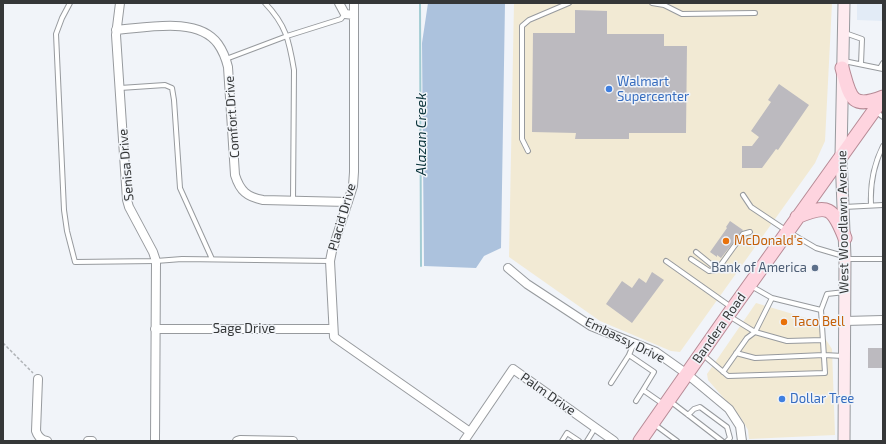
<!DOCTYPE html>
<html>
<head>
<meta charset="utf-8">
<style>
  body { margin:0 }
  #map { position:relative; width:886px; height:444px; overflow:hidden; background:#f1f4f9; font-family:"Exo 2",sans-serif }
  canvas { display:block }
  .frame { position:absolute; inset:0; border:4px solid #353738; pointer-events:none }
</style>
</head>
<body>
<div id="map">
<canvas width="886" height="444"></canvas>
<div class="frame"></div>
</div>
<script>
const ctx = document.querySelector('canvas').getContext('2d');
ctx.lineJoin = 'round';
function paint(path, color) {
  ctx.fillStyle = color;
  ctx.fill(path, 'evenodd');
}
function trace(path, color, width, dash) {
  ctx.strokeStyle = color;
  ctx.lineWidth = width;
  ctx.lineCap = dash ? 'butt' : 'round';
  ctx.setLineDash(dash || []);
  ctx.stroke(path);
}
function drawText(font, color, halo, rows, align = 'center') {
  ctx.font = font + ' "Exo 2",sans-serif';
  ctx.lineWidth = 3;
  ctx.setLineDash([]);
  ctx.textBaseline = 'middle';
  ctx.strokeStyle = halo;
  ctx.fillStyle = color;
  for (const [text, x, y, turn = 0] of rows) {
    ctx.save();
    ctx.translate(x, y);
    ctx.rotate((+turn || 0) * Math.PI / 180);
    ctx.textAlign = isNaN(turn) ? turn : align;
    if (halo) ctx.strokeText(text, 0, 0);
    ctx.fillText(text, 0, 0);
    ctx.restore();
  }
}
const commercial = new Path2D(`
  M514,3H832L825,141L815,163L680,352L671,351L600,321L509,257Z
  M756,303L813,320L832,349L835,435L749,439L748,430L741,418L708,380L707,374Z`);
const built = new Path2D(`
  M857,3H883V21L857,20Z`);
const forest = new Path2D(`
  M428,3H505L501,248L484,256L476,268L424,266L422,43Z`);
const stream = new Path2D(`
  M420,3L421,266`);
const building = new Path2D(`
  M575,10L607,11V34H664V46H687L686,133H629V139H575L576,133L532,132L533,33H575Z
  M779,84L809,105L778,150L776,149L762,168H742V146H752L759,137L751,131L771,102L768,100Z
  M730,221L743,230L721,258L717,255V257L710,252L727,228L726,227Z
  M652,272L664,280L632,323L606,304L622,281L632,288L639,278L646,283Z
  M868,348H883V368H868Z`);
const path = new Path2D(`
  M3,343L33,373`);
const lane = new Path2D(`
  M70,3L62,18L56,34L64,210L67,231L75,262L156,261L182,259L330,261
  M265,3C286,25 289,40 294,70L293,201
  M652,3L664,5L682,14L755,13
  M845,33L862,39L861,64
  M226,59L287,36L341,19L345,14
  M844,61L883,69
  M880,68L883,63
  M120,88L165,85L172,88L174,100L180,188L212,259
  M875,111L883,117
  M528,151L522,139V26L529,20L569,3
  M743,195L751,207L787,231L816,248L843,256
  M871,205C870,185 874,164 883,146
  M844,207L883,205
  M696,252L712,265L720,266L743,234L750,232
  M691,259L709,271L716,270L720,266
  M846,259H883
  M666,261L731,307
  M751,286L772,298L821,310
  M729,316L755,332L772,298
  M736,353L755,358L824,355L843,356
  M702,354L728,376L825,373L821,310L827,294L845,292
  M629,355L634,343
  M723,372L747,338L755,332L787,341L823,340
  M611,383L629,355L654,372L643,390L663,404
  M636,401L643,390
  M670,401L722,441
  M688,415L694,409L700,407L727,427L730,438L727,441
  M654,424L677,441
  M562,441L567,433L579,441
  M587,441L595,428`);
const street = new Path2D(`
  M120,3L116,35L127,200L129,207L153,252L156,261L155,441
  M339,3L345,14L354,15
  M354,3V172L353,186L332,251L330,261L334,337L470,432
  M116,30C146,28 198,16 218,44C223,51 226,59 228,67L235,175C240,191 247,197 263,200L348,202
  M508,268L527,284L591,326L656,352L687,374L729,409L740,426L742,441
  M845,321L883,320
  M155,329H333
  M38,379L36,431C38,437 41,440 47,441
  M88,441H92
  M237,441L240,440L293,441
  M464,441L513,369L614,441`);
const secondary = new Path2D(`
  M844,3L841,156L845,257L844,441`);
const primary = new Path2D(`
  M842,68C850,96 850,110 883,97
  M797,217C829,203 833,208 845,238
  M640,441L728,315L883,98`);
const markers = [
  [609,89,4,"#3f7fe0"],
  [726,241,4,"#e8710a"],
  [815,268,4,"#5c6f8a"],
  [784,322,4,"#e8710a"],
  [782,399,4,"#3f7fe0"]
];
const shopNames = [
  ["Walmart",617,82],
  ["Supercenter",617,97],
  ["Dollar Tree",790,399]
];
const streetNames = [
  ["Comfort Drive",232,117,-94],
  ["Senisa Drive",126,165,-95],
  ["Placid Drive",342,217,-74],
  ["West Woodlawn Avenue",843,222,-91],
  ["Bandera Road",719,328,-55],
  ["Sage Drive",244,329],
  ["Embassy Drive",625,340,26],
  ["Palm Drive",548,394,35]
];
const foodNames = [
  ["McDonald's",734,241],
  ["Taco Bell",792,322]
];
const serviceNames = [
  ["Bank of America",807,268]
];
const waterNames = [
  ["Alazan Creek",421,134,-90]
];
paint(commercial, '#f2ead4');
paint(built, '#e2ebf6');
paint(forest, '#acc2dd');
trace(stream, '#a2ccd3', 2);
paint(building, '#bcbabf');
trace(lane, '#979a9e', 6);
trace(street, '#979a9e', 10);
trace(secondary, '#979a9e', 13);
trace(primary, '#b78b96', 15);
trace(path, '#afb2b6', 1.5, [3, 2]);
trace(lane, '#fff', 4);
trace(street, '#fff', 8);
trace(secondary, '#feeaef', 11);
trace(primary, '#fed4df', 13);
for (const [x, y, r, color] of markers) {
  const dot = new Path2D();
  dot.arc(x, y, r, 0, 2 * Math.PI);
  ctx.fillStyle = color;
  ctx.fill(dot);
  trace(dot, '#f1f4f9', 1.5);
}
drawText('13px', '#366cbe', '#f1f4f9', shopNames, 'left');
drawText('13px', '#353738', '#f1f4f9', streetNames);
drawText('13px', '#c56008', '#f1f4f9', foodNames, 'left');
drawText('13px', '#4e5e75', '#f1f4f9', serviceNames, 'right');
drawText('italic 14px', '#093239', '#f1f4f9', waterNames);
</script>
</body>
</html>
